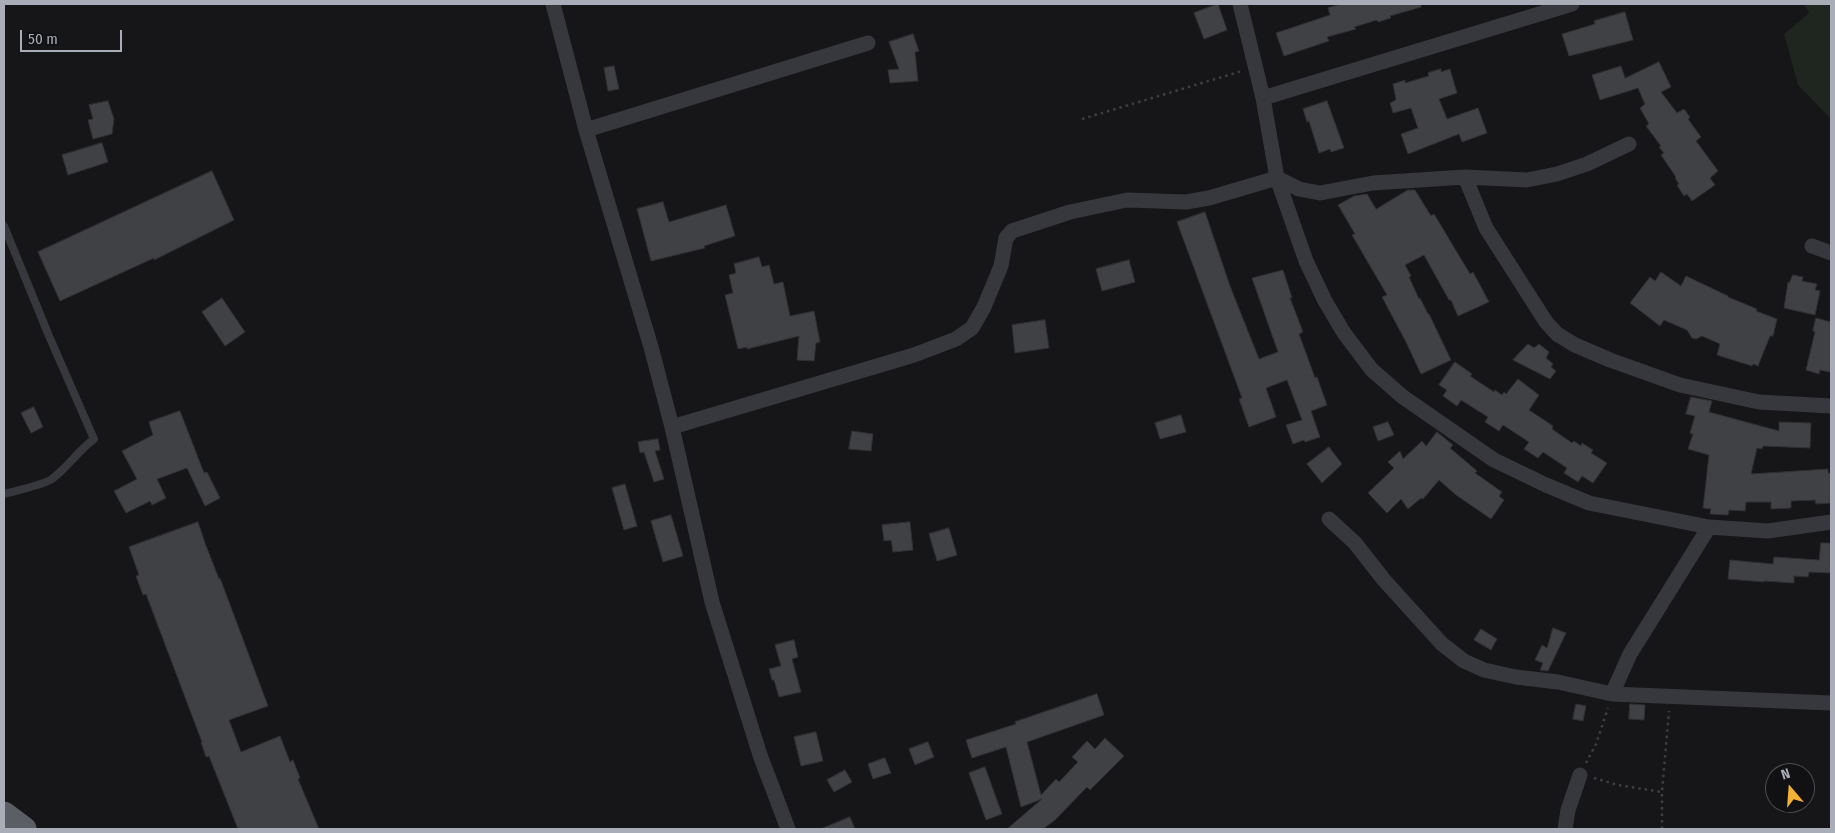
<!DOCTYPE html>
<html>
<head>
<meta charset="utf-8">
<style>
  body { margin:0 }
  #map { position:relative; width:1835px; height:833px; overflow:hidden; background:#161618; font-family:"Fira Sans Condensed",sans-serif }
  canvas { display:block }
  .frame { position:absolute; inset:0; border:5px solid #a8adb8; pointer-events:none }
  .north { position:absolute; left:1765px; top:763px; width:50px; height:50px; box-sizing:border-box; background:#111113; border:1px solid #4d4f55; border-radius:50%; rotate:342deg; font-size:14px; font-weight:700; line-height:20px; text-align:center; color:#a8adb8 }
  .north::after { content:''; display:block; margin:auto; width:18px; height:22px; background:#f2b134; clip-path:polygon(50% 0,100% 100%,50% 72%,0 100%) }
  .scale { position:absolute; left:20px; top:30px; width:102px; height:22px; box-sizing:border-box; border:2px solid #a8adb8; border-top:0; padding-left:6px; font-size:15px; line-height:18px; white-space:nowrap; color:#a8adb8; -webkit-text-stroke:4px #111113; paint-order:stroke }
</style>
</head>
<body>
<div id="map">
<canvas width="1835" height="833"></canvas>
<div class="frame"></div>
<div class="north">N</div>
<div class="scale">50 m</div>
</div>
<script>
const ctx = document.querySelector('canvas').getContext('2d');
ctx.lineJoin = 'round';
function paint(path, color) {
  ctx.fillStyle = color;
  ctx.fill(path, 'evenodd');
}
function trace(path, color, width, dash) {
  ctx.strokeStyle = color;
  ctx.lineWidth = width;
  ctx.lineCap = dash ? 'butt' : 'round';
  ctx.setLineDash(dash || []);
  ctx.stroke(path);
}
const green = new Path2D(`
  M1804,4H1831V119L1798,85L1784,34L1809,13Z`);
const building = new Path2D(`
  M1218,4L1227,30L1204,39L1194,13Z
  M1342,4H1421V7L1390,16L1391,18L1378,22L1377,20L1354,27L1356,29L1327,37L1329,41L1284,56L1276,33L1330,15L1328,8Z
  M1625,12L1633,40L1569,56L1562,34L1595,24L1594,21Z
  M913,34L919,51L915,52L918,81L890,83L888,70L899,69L889,42Z
  M1659,62L1671,87L1661,92L1677,113L1684,109L1690,117L1688,119L1701,137L1696,141L1718,171L1710,178L1715,185L1692,201L1687,194L1684,196L1677,185L1679,184L1675,178L1676,177L1661,155L1664,153L1659,147L1661,146L1646,126L1649,124L1640,108L1645,104L1638,88L1600,100L1592,75L1621,66L1625,78Z
  M614,66L619,89L608,91L604,68Z
  M1441,69V72L1450,69L1457,93L1439,99L1447,119L1478,108L1487,133L1462,142L1459,134L1408,154L1401,134L1418,128L1411,108L1393,113L1390,103L1396,100L1393,84L1405,80V83L1429,76L1428,73Z
  M108,101L114,119L112,134L93,139L88,120L93,119L89,105Z
  M1327,101L1344,148L1331,152L1330,149L1319,153L1309,121L1307,122L1303,109Z
  M102,143L108,162L68,175L62,155Z
  M212,171L234,220L154,260V258L60,301L38,252Z
  M1408,190H1415L1431,216L1434,214L1470,274L1473,272L1489,302L1458,316L1451,300H1449L1424,255L1405,265L1411,276L1409,277L1419,299L1420,298L1428,314H1429L1451,360L1421,374L1406,342L1382,297L1387,295L1352,235L1355,234L1338,205L1354,196L1367,194L1376,209Z
  M663,202L669,222L726,205L735,236L704,246L705,248L651,261L637,209Z
  M1205,212L1230,286L1259,359L1278,352L1252,278L1283,270L1292,298H1290L1303,332L1299,334L1315,378L1317,377L1327,405L1311,411L1320,437L1305,442L1304,440L1293,444L1286,425L1302,420L1287,380L1266,388L1276,417L1249,427L1239,399L1242,398L1177,222Z
  M759,257L762,267L769,265L774,284L783,282L790,316L814,311L820,342L816,343L814,361L797,360L799,336L747,349V347L738,349L725,295L733,293L729,275L736,273L734,264Z
  M1129,260L1135,282L1102,291L1096,269Z
  M1661,272L1681,286L1686,276L1728,296V297L1757,309L1756,311L1777,319L1773,336H1770L1758,366L1753,364L1752,366L1717,355L1720,344L1702,336L1696,339L1692,338L1687,330L1664,320L1660,326L1630,303L1650,277L1655,281Z
  M1793,275L1803,277L1802,281L1817,284L1815,290L1820,291L1815,315L1784,308L1788,282L1789,283Z
  M222,298L245,332L225,346L202,312Z
  M1816,318L1831,322V365L1830,372L1820,370L1819,374L1806,370L1815,332L1813,331Z
  M1045,320L1049,348L1015,353L1012,325Z
  M1528,344L1534,348L1539,344L1549,352L1546,358L1553,364L1551,367L1556,371L1550,379L1513,360Z
  M1455,362L1472,374L1470,376L1494,392L1495,390L1502,395L1504,392L1506,394L1518,379L1539,395L1529,410L1553,426L1552,429L1572,443L1574,441L1581,446L1582,443L1593,450L1591,453L1607,463L1593,483L1582,476L1578,482L1564,473L1567,468L1543,452L1538,458L1524,449L1529,442L1503,425L1499,431L1485,422L1488,417L1461,400L1457,406L1443,396L1447,390L1439,385Z
  M1691,397L1712,401L1709,412L1779,431V422L1811,423L1810,448L1763,446L1762,449L1757,448L1751,474L1828,469V473H1831V503L1816,504L1815,500L1791,501V508L1771,509V502H1746L1745,511L1729,510L1728,515L1710,514L1711,509L1703,508L1709,455L1688,449L1693,434L1690,433L1695,416L1686,414Z
  M34,407L43,427L31,433L21,413Z
  M180,411L204,473L207,472L220,498L205,506L187,468L157,479L166,498L152,505L150,501L126,513L114,491L137,479L122,451L153,435L149,422Z
  M1181,415L1186,432L1160,439L1155,423Z
  M1388,422L1394,435L1378,441L1373,427Z
  M852,431L873,434L871,451L849,449Z
  M1437,432L1453,445L1450,448L1477,471L1475,473L1502,492L1499,496L1504,500L1491,519L1456,495L1439,480L1423,499L1421,498L1408,509L1401,499L1387,513L1368,493L1394,468L1388,462L1400,451L1403,459L1422,441L1426,446Z
  M658,439L660,450L655,451L664,479L654,482L644,452L640,453L638,442Z
  M1329,447L1342,464L1322,483L1307,464Z
  M625,484L637,526L624,530L612,488Z
  M671,515L683,556L663,562L651,521Z
  M198,522L205,543L219,579L220,578L268,706L229,720L241,752L280,736L290,762L293,760L300,778L298,779L319,829H238L209,756L206,757L201,742H202L146,594L143,595L136,576L139,575L129,547Z
  M910,522L913,550L893,552L891,540L884,541L882,525Z
  M949,528L957,555L937,561L929,534Z
  M1821,543H1831V573L1809,572L1808,577L1794,576V583L1764,581V582L1728,579L1730,560L1773,564L1774,557L1819,560Z
  M1553,628L1566,633L1548,671L1540,670L1543,663L1535,660L1542,645L1547,648Z
  M1481,629L1497,639L1491,650L1474,640Z
  M794,640L798,657L792,659L801,692L779,697L774,680H772L769,669L781,666L775,645Z
  M1097,694L1104,715L1027,742L1041,795L1056,779L1059,782L1078,762L1072,757L1087,741L1095,749L1105,738L1124,756L1090,790L1087,787L1055,820L1043,829H1007L1042,799L1021,807L1006,747L972,758L966,740L1016,724L1015,722Z
  M1576,704L1586,706L1583,721L1573,719Z
  M1630,704L1645,705L1644,720L1629,719Z
  M816,732L823,761L801,766L794,737Z
  M928,742L934,757L915,765L909,749Z
  M885,758L891,773L873,779L868,764Z
  M985,767L1002,814L986,820L969,773Z
  M845,770L852,782L834,792L827,780Z
  M850,817L855,829H821Z`);
const path = new Path2D(`
  M1082,119L1242,71
  M1586,763L1596,744L1608,708
  M1594,778L1618,785L1662,792
  M1662,829V792L1669,711`);
const service = new Path2D(`
  M4,226L49,336L94,439C78,451 68,467 52,479C43,485 15,491 4,494`);
const minor = new Path2D(`
  M553,4L586,130L651,347L672,427L712,602L760,755L788,829
  M1240,4L1263,98L1277,178L1306,261L1325,301L1344,333L1372,370L1403,397L1494,460L1546,485L1589,503L1709,527L1768,531L1831,522
  M1263,98L1572,4
  M586,130L868,43
  M1465,177L1486,228L1546,322L1557,334L1575,345L1610,360L1680,385L1759,402L1831,406
  M1812,246L1831,253
  M672,427L914,355L956,339L972,328L984,307L1001,266L1006,238L1012,231L1070,212L1127,200L1186,202L1209,198L1277,178L1299,189L1320,193L1373,183L1465,177L1527,180L1557,174L1587,164L1629,144
  M1329,519L1355,543L1384,580L1442,644L1464,661L1484,670L1516,677L1558,682L1612,694L1831,703
  M1612,694L1630,654L1709,527
  M1565,829L1568,810L1580,775`);
const trunk = new Path2D(`
  M4,814L24,829`);
paint(green, '#1e261f');
paint(building, '#404145');
trace(building, '#303034', 1);
trace(path, '#3d3f44', 2.5, [2.5, 4]);
trace(service, '#37383d', 8);
trace(minor, '#37383d', 15);
trace(trunk, '#5b5e65', 25);
</script>
</body>
</html>
